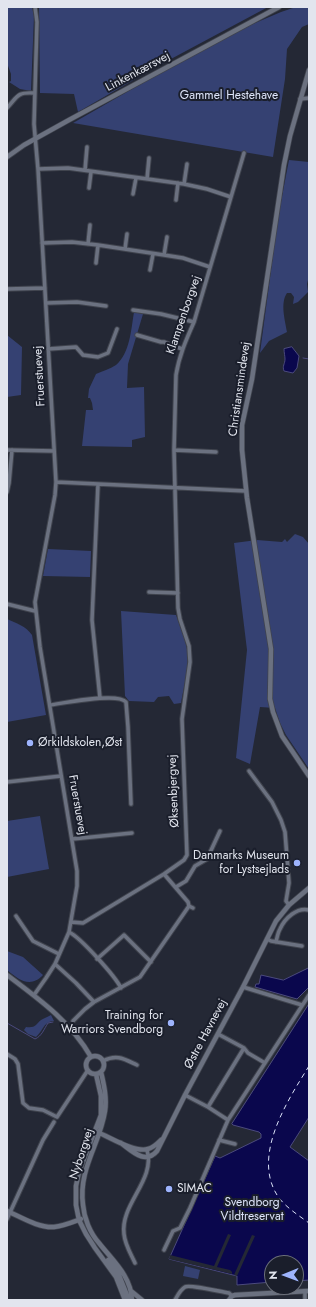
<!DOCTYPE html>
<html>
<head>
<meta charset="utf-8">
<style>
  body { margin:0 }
  #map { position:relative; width:316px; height:1307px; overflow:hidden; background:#242835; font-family:Jost,sans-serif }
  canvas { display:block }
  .frame { position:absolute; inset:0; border:8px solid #e2e5ee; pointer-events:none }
  .north { position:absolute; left:264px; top:1255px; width:40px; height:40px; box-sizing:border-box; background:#1a1e2b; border:1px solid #6a6e79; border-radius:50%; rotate:269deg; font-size:11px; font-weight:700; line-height:16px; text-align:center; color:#e2e5ee }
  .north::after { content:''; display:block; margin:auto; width:14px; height:18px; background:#9eb4fd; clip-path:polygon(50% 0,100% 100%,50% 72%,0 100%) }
</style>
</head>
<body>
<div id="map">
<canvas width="316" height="1307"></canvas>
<div class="frame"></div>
<div class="north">N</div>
</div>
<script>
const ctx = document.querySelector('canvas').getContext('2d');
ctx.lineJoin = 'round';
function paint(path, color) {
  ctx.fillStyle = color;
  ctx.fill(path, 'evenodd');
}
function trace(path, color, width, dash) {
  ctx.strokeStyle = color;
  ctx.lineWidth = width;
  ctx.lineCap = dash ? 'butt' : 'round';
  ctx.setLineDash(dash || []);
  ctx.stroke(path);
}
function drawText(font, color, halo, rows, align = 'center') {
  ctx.font = font + ' Jost,sans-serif';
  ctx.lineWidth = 4;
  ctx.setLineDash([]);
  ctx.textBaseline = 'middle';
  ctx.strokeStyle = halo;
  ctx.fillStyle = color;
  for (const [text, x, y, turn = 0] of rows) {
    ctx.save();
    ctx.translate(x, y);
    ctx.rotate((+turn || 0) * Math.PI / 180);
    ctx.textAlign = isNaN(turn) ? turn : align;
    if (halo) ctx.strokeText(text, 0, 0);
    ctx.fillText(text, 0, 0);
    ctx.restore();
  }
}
const green = new Path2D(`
  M7,7H32L34,16L31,91L20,89L9,82L11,81V74L7,63Z
  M39,7H268L156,67L78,112L74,94L40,93Z
  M296,7H309V24L302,27L287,49L285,79L273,157L73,123L158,74L248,26L281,12Z
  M289,160L309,162V276L307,284L308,292L298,302L293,304L294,297L291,293H287C280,303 285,320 287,332L269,341L260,353L278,217Z
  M134,312L143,314L128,364L127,388L144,387L145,437L132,440V447L82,446L86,410H93L92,403L90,398H88L89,389L96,374C102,371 110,369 116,365C130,353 131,330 134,312Z
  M7,335L22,347L21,395L7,397Z
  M295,534L303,537L309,544V769L286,735L280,723L275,708L260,707L250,764L236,758L247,650L234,543L257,540L282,542L285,539L287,542Z
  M48,549L91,551L90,577L43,576Z
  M121,611L176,615C180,626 185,638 187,649C190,667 184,685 181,703L174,704L169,696L158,697L154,702L129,701L125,696Z
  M7,619C16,623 26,626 32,635L46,715L7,722Z
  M40,816L49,869L7,877V821Z
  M7,951L23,957L43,975C30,989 18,979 7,970Z
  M51,1015L54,1021C44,1021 43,1031 36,1037L28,1034L24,1030L26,1027C36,1028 35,1025 41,1020C44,1018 48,1017 51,1015Z
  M185,1266L200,1270L198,1279L183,1276Z`);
const water = new Path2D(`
  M292,347L299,356L297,368L293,373L284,371C282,366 285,364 285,359C285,356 284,353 284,349Z
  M309,968V987L297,999L255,987L256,984H259L261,975L283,980Z
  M309,1004V1117L290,1147L309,1161V1280L296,1281V1263H272V1282L237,1285V1276L169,1259L215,1156L220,1158L261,1138V1134L259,1132L233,1125L232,1124Z`);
const pier = new Path2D(`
  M228,1234L231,1235L217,1267L230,1270L232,1272V1274L169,1259L170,1255L214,1266Z
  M252,1235L255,1236L237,1276L234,1275Z`);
const stream = new Path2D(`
  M303,358L309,359
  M7,1023L35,1039C42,1036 44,1029 48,1023L53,1022`);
const ferry = new Path2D(`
  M309,1066C288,1100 250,1157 279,1198C287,1208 298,1215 309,1223`);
const minor = new Path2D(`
  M300,99L309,98
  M7,108C18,96 17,92 34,93
  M38,169L68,168L184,184L207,189L231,197
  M85,170L87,147
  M147,179L149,158
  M184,184L187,164
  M89,188L91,172
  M133,194L136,178
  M176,200L178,183
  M42,243L72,242L98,245L164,255L183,258L210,267
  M88,244L90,225
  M125,249L127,234
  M164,255L167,237
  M96,263L98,245
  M150,270L153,254
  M7,289L45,288
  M46,303L77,302L106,306
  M133,310L161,314L194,322
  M137,335L161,342H164L182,349
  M48,349L76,347L83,355L98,357L108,353L117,329
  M7,450L54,451
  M174,450L216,452
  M56,482L246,491
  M98,484L92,620L100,698
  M7,492L9,483L12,450
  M149,592L178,593
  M7,604L35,611
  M50,705C64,703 118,692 126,702L128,727L131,804
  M249,771L272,802L281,820L285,832L289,883L286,901L289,905
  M7,782L61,776
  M72,839L132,833
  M164,874L188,902L189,906L193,908
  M176,887L186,881L195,866L207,859L220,831
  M16,916L33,941L59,954
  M71,922L83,923L164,874L184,860L187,855L182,719L190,662L189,646L180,619L178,608L174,450L176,375C179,356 186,340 194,322L244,153
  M69,932C81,938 115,976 121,988
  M267,939L271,941L302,946
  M276,942C277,938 278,932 280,929C285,918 297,907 309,910
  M97,959L124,935L151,962
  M55,964L76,983L94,1002
  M243,987L302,1005
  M34,995L46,978L55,964L69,932L77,886V871L40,647L35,602L55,495L56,482L38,169L34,124L37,22L35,7
  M73,1021L85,1009L94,1002L140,977L189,906
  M218,1034L244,1048L248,1053L265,1063
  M7,1054L15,1059L18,1064L23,1103L29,1108L43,1110L57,1117L88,1070
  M103,1061C117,1054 124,1059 137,1065
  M185,1095L208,1107L228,1120
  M208,1107L244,1048
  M219,1140L235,1144
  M7,1219L43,1140L54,1122
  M164,1250L173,1231L180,1228L190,1208L228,1120L309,995
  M135,1263C131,1254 125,1245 124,1234C120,1204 156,1180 147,1150
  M305,1291V1300
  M175,1300C178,1295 180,1290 185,1287C189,1284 221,1292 229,1293L232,1296`);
const tertiary = new Path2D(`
  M309,70L290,136L284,165L252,379L242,425V450L247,498L271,649L270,699L273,712L282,736L309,776
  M7,157L24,145L69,120L279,7
  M7,975C39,999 71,1022 91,1057
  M86 1065a9 9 0 1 1 18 0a9 9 0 1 1-18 0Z
  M101,1072C104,1085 107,1098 105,1111C100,1144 78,1169 83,1205C84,1218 90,1233 99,1243C113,1261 131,1276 132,1300
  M96,1074L101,1096V1115L79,1172L76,1186V1205L79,1220L86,1234L95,1248L116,1277L125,1300
  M97,1132C110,1137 134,1153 148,1149C153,1148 157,1144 161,1140
  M121,1143C132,1151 145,1165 157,1151L185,1095L243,987L276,921L289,905L309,888
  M7,1211C21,1217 38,1228 54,1227C63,1226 73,1222 81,1219
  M108,1260L119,1275L129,1300
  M131,1291L142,1300
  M229,1300L232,1296L235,1295L309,1291`);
const markers = [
  [30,743,4,"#9eb4fd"],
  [297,863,4,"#9eb4fd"],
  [171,1023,4,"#9eb4fd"],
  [169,1189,4,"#9eb4fd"]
];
const streetNames = [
  ["Linkenkærsvej",138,72,-28],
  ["Klampenborgvej",184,315,-71],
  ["Fruerstuevej",40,376,-93],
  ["Christiansmindevej",240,389,-82],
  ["Øksenbjergvej",174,791,-92],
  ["Fruerstuevej",77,805,80],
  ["Østre Havnevej",206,1034,-62],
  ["Nyborgvej",82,1154,-72]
];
const parkNames = [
  ["Gammel Hestehave",229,96],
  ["Svendborg",252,1203],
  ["Vildtreservat",252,1217]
];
const poiNames = [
  ["Ørkildskolen,Øst",38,743],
  ["Danmarks Museum",289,856,"right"],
  ["for Lystsejlads",289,870,"right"],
  ["Training for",163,1016,"right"],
  ["Warriors Svendborg",163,1030,"right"],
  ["SIMAC",177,1189]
];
paint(green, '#354172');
paint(water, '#0a074d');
trace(water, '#4b4a7d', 1);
paint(pier, '#242835');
trace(stream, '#4b4a7d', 1);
trace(ferry, '#dae1f7', 1, [5, 4]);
trace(minor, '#40444e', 5.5);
trace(tertiary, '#40444e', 6);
trace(minor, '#6b7180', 3.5);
trace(tertiary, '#6b7180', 4.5);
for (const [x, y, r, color] of markers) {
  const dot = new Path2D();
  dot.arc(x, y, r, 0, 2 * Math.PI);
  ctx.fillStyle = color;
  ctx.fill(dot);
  trace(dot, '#1a1e2b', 1.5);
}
drawText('12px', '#e2e5ee', '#1a1e2b', streetNames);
drawText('12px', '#dde4f9', '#1a1e2b', parkNames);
drawText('12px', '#e2e5ee', '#1a1e2b', poiNames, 'left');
</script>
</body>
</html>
